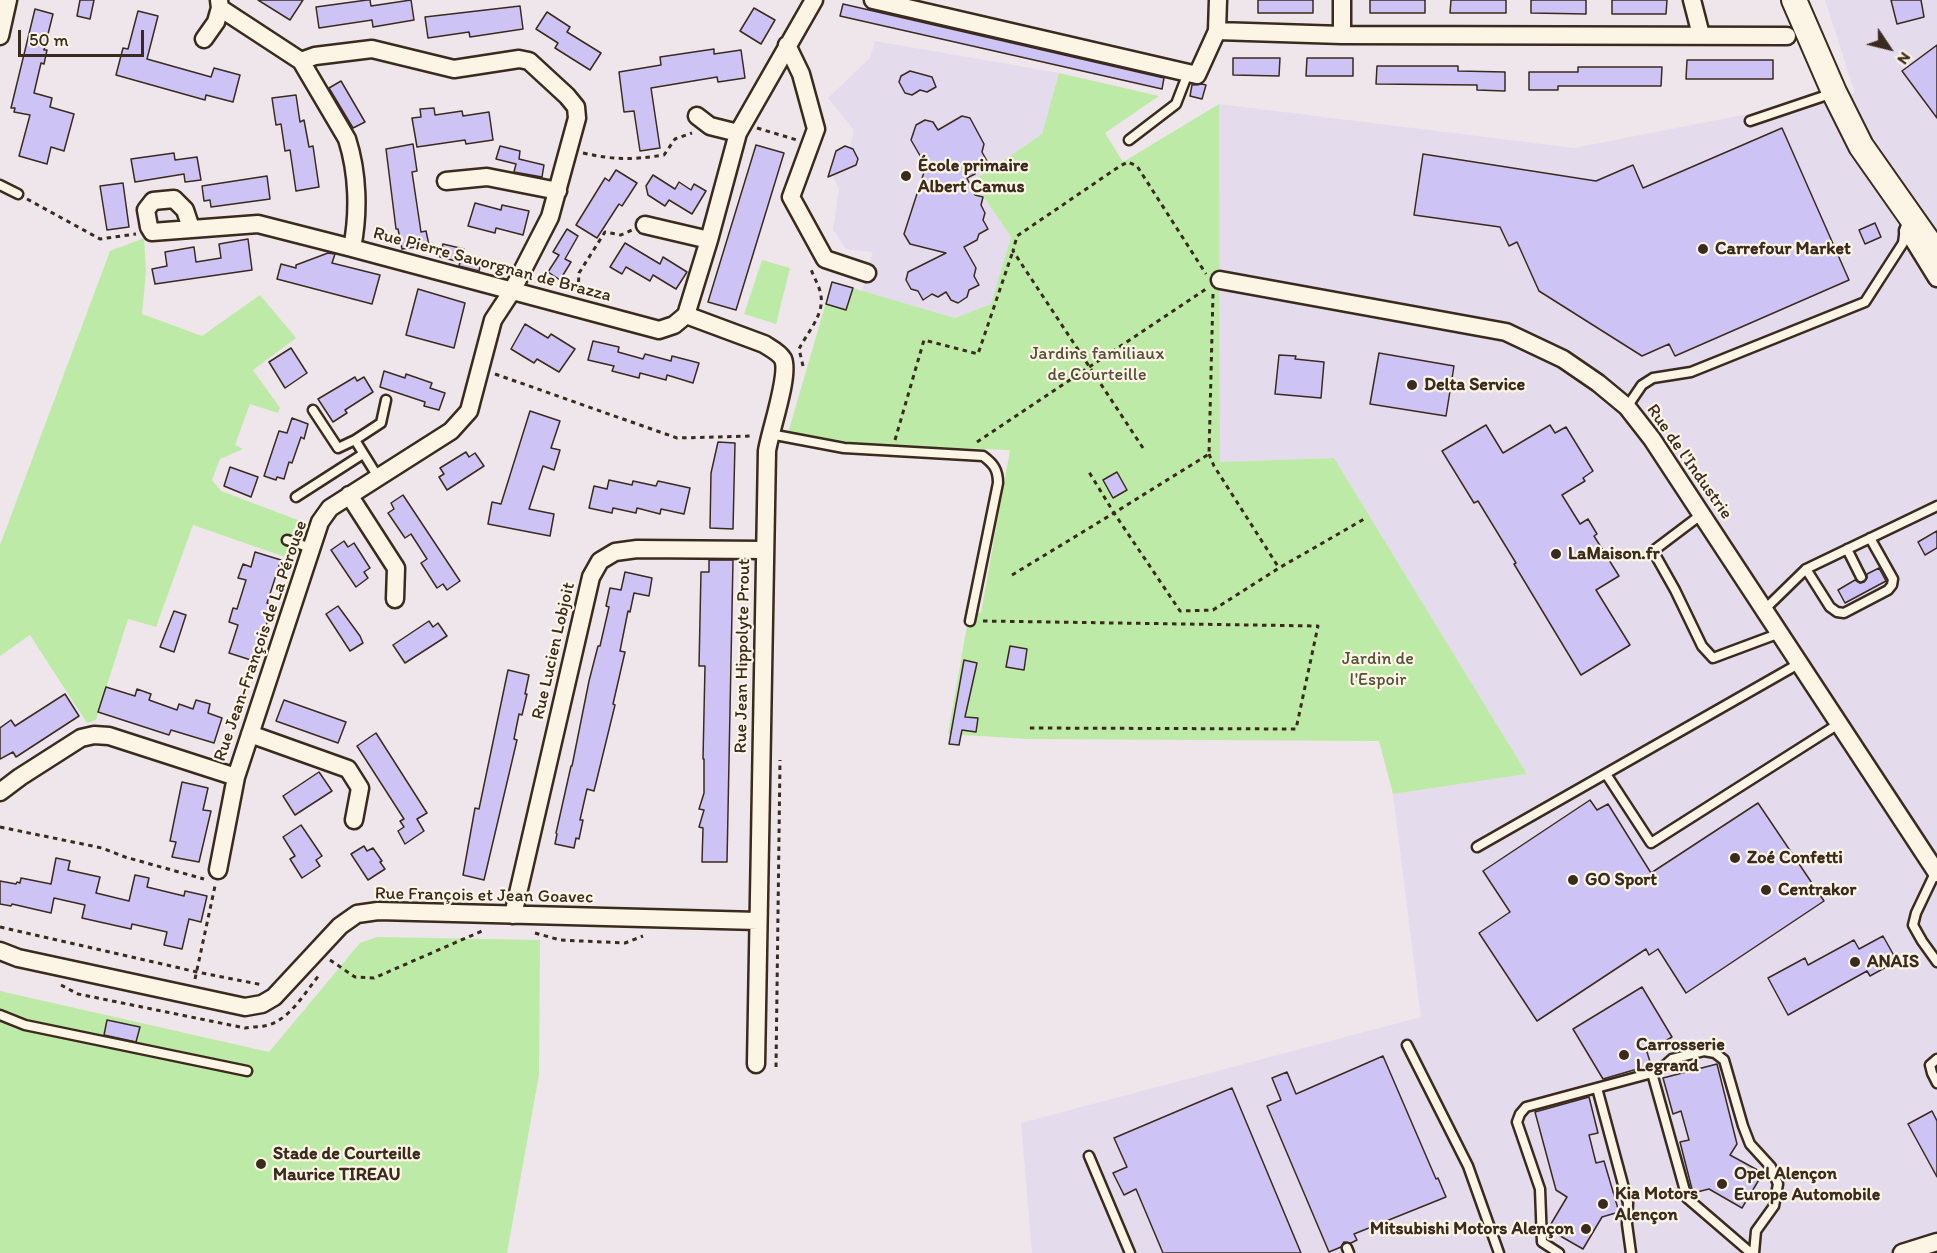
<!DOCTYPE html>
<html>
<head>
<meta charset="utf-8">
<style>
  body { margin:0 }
  #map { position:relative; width:1937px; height:1253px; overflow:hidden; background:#eee6ea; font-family:Itim,sans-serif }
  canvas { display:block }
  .north { position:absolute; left:1859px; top:18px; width:60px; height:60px; -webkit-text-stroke:4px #fcf5e5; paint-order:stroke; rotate:125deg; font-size:16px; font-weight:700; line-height:24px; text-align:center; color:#3b2a1e }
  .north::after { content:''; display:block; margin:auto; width:21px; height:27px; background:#3b2a1e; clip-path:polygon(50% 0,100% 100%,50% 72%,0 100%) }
  .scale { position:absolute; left:18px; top:30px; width:126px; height:27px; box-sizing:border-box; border:3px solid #3b2a1e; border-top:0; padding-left:8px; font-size:18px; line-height:21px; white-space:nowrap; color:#3b2a1e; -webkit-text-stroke:4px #fcf5e5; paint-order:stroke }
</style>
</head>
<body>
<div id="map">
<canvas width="1937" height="1253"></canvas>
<div class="north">N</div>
<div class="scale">50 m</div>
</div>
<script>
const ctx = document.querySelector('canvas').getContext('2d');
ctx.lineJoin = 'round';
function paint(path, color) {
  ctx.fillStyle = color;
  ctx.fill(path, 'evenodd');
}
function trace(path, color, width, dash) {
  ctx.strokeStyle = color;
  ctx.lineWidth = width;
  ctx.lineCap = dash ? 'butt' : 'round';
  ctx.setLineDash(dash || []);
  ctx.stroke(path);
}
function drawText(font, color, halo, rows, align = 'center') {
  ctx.font = font + ' Itim,sans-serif';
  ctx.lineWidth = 4.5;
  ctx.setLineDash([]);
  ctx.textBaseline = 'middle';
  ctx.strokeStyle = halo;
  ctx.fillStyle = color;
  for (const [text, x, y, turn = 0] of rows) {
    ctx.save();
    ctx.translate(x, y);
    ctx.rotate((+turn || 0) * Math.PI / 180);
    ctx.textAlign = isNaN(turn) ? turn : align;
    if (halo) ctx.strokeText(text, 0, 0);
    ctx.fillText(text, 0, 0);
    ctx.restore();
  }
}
const built = new Path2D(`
  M1825,0H1937V1253H1032L1021,1123L1421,1017L1393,794L1527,774L1334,458L1220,462L1219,104L1574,148L1855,93Z
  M875,41L1059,73L1042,134L973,181L1011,237L991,304L955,318L862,291L873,252L846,249L833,230L839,188L830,171L836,151L845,146L850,147L854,130L828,98L870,58Z`);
const green = new Path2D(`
  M1059,73L1159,96L1105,133L1123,162L1219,104L1220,462L1334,458L1527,774L1393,794L1379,741L1027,739L948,734L969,614L981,613L1010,450L853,444L788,433L832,282L955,318L991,304L1011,237L973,181L1042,134Z
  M144,238L146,271L142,314L202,336L260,295L296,338L253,370L280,408L278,413L250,404L235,445L243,449L220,459L212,480L221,491L298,520L285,557L193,525L156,627L128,619L96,720L87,723L30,635L0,656V545L110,251Z
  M762,260L790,268L776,324L744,314Z
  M377,937L540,940L539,1075L507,1253H0V991L269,1052L360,943Z`);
const building = new Path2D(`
  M80,0H94L90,19L77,16Z
  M258,0H303L290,20Z
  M367,0H370L371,6L411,0L414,20L373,27L372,20L319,28L316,7Z
  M1258,0H1313V13H1258Z
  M1370,0H1425V13H1370Z
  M1451,0H1506V13H1450Z
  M1531,0H1586V14L1531,13Z
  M1612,0H1667L1666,14H1612Z
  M1891,0H1921L1924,17L1897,24Z
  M843,4L1164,78L1162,89L840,16Z
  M520,6L523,29L470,37L469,32L428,38L425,17Z
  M754,8L775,20L761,44L740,31Z
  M35,9L53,14L44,50H47L44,64L41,63L34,93L52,98L50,107L74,114L64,151L51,147L47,164L19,156L30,115L14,112L15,108H11Z
  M138,11L158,16L147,59L211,77L214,68L240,75L233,102L206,95L205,100L116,75L123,48L128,49Z
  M547,12L570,27L567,32L601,53L590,70L555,48L558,43L536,29Z
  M1937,45V118L1902,71Z
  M714,49V54L741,50L745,78L718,82L717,77L651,88L660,148L640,151L634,111L624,112L619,72L661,65L660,57Z
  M1233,58H1280L1279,76L1233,75Z
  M1307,58H1353V76H1306Z
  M1687,60H1773V79H1686Z
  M1377,66H1458V71L1505,72V91L1477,90V85L1376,84Z
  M1578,67H1662L1661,86H1558V90H1529V72H1578Z
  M910,71L932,77L936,87L927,92L920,90L912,95L905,93L899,82L901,76Z
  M341,81L365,122L353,128L329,88Z
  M1202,84L1206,85L1202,99L1190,96L1192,85Z
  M296,95L300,122L304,120L309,147L313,146L319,187L296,191L290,150L285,151L281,124L276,125L272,98Z
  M434,108L435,115L462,111L463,116L489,112L493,140L466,144L465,140L417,147L412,118L421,117L420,109Z
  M962,116L970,118L984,144L982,152L987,161L977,167L975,174L967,178L975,195L983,197L981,205L985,213L983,220L988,229L979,234L977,240L964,247L976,268L974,276L979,285L969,290L967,297L958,303L951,300L946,292L938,297L932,294L923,300L918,291L911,289L906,280L908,272L946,253L910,244L904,234L926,166L911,140L916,125L925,120L933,122L938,130Z
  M1782,128L1849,280L1675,356L1669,344L1642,356L1539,291L1517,242L1509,246L1500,227L1414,215L1423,154L1596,181L1633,165L1643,188Z
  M413,144L417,171L412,172L421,232L426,231L429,245L402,249L398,229H396L386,149Z
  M756,145L784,153L736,310L708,302Z
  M500,146L520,151L519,159L544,165L542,177L514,172L516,164L496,159Z
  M845,146L853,149L858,159L856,165L828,177L836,151Z
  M174,153L175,160L197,157L201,180L185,182L184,174L135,182L131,159Z
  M616,170L637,183L622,206L619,204L597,238L576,225L605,178L609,181Z
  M653,175L675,189L679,182L691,190L694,184L706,191L692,214L669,200L665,206L648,195L646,186Z
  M267,176L270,199L211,207L210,200L204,201L202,186Z
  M123,183L129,227L107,230L100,186Z
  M475,203L501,210L502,205L529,211L523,235L496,228L495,233L468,226Z
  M1875,223L1881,237L1865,244L1859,230Z
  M567,229L578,236L565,259L571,262L560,280L548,272L559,255L553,252Z
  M248,239L252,270L155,284L152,269L167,266L165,252L194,247L196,262L221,258L219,244Z
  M625,243L660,264L663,257L687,272L676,289L653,275L650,281L626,267L622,274L610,267Z
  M443,244L464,249L463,254L482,259L479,271L459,266L460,262L440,257Z
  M328,253L335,254L332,263L380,275L372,304L277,279L281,264L296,268V265Z
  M832,282L853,288L846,310L826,304Z
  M418,289L465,303L454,348L406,335Z
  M525,324L548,338L551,334L575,349L559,372L537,359L534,363L511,349Z
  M593,341L619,347L618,352L643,359L645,354L671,361L672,356L699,363L693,383L667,375L666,380L640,373L639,378L612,371L614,366L588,360Z
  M291,348L307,373L285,388L269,362Z
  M1379,353L1454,366L1446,416L1370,404Z
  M1279,355L1296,356L1295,359L1324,362L1321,398L1275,394Z
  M384,371L405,378L406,374L432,383L430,388L445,393L439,410L424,406L425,402L380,387Z
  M355,377L357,381L364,377L373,392L345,410L347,413L333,422L318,399Z
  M530,411L560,421L551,448L560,450L554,470L543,466L529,509L554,514L550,536L488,524L492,502L501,504Z
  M292,418L308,424L304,439L301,437L292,463L289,462L284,479L277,477L276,480L264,476L279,431L287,433Z
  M1486,425L1503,453L1550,425L1555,433L1566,427L1593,471L1583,478L1585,481L1562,495L1580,524L1588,519L1597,534L1594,536L1619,576L1596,590L1630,645L1581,675L1514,564L1516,563L1478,501L1474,503L1442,451Z
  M718,442L735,443L733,529L710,528L711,473Z
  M466,452L469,457L475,453L484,466L447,490L439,477L444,474L440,468Z
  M230,467L258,477L251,497L224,486Z
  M1117,472L1127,490L1113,498L1103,480Z
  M609,480L632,485L633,481L656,486L658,481L690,488L684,514L661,509L660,514L637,508L636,513L613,508L612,513L589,508L594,486L607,489Z
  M403,495L460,581L447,590L443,584L437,588L421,563L427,559L420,548L411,534L405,538L388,513L394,509L391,503Z
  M1937,531V548L1925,555L1918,542Z
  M344,541L348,547L354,543L370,568L364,572L368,578L356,587L331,550Z
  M255,552L281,560L267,603L273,605L254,661L229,653L238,625L229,622L233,608L237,609L246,580L238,578L243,564L251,567Z
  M709,560H733L727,862H702L703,828L699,827L704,810L699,809L704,793V759H703L705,666H699L701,572H709Z
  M1879,568L1886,581L1845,603L1838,590L1855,580L1860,583L1864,582L1867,578V574Z
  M625,572L652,578L649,596L634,593L630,612L628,611L620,651L625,652L613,704L615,705L594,791L587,789L580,820H583L579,839L576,838L574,848L555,844L557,834L556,833L571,766H572L589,681L598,646H600L609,607L606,606L610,588L621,590Z
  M338,606L360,636L363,643L350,651L326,614Z
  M174,611L186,615L174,652L160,647Z
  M429,621L433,627L438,623L447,636L405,663L393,645Z
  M1010,646L1027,649L1024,670L1006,667Z
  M964,660L977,663L965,717L978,718L976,732L962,730L959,745L949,744Z
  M508,670L529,675L525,694H527L522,715L519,714L514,739L517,740L484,880L463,875L475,808L479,809Z
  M106,687L135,696L137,689L151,694L149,700L177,710L179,704L193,709L196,700L210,704L208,713L222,718L214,743L171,730L169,735L98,712Z
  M65,694L79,716L16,757L13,752L0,759V728L11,720L15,726Z
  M284,700L346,722L338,743L276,721Z
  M376,733L427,813L417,819L424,831L405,844L398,831L404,827L400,821L404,819L357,746Z
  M319,772L332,791L295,815L283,796Z
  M182,782L208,788L203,810L211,811L199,862L172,857L176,842L170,841Z
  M1590,800L1597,810L1608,804L1651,873L1758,803L1824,901L1686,993L1658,949L1649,955L1646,949L1537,1021L1479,933L1510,912L1483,871Z
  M301,825L322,856L316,860L320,866L302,878L290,859L295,856L283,837Z
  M364,846L367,851L373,848L382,861L380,862L385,869L368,880L351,854Z
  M56,858L70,861L68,870L100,877L96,893L129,901L135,875L149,878L147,887L184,896L185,891L207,896L201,922L189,919L182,949L164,945L167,932L132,924L131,929L82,918L85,905L54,898L51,913L12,904L11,906L0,904V881L16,884L17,882L20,883L21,878L51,884Z
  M1883,936L1897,961L1870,976L1867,971L1788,1015L1768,978L1805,958L1808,965L1854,940L1859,949Z
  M1642,987L1672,1037L1647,1052L1651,1065L1603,1079L1573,1029Z
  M107,1020L140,1027L136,1042L104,1035Z
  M1383,1056L1436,1179L1438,1178L1446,1197L1354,1234L1357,1240L1351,1243L1344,1242L1341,1247L1329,1252L1267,1106L1281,1100L1272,1078L1287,1072L1296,1094Z
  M1717,1064L1737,1144L1730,1155L1763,1173L1742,1208L1709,1189L1693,1193L1680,1142L1689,1140L1681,1111L1673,1114L1663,1078Z
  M1232,1088L1301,1253H1163L1136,1189L1124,1195L1113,1173L1127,1167L1114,1138Z
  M1589,1097L1598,1133L1589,1135L1596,1163L1604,1161L1619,1212L1602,1217L1583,1249L1548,1229L1567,1197L1556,1190L1535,1112Z
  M1932,1111L1937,1121V1177L1908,1124Z`);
const path = new Path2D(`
  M757,128L797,140
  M583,153C615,160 631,160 664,155L675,139L692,133
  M27,199L100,239L136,234
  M578,291L579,273L605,232L621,235L632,230
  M1213,294L1209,454L1114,513L1180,611L1213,610L1279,568L1366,518
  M803,366L799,349C807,333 824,315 821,296C820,287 814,278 811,269
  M495,374L677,438L753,436
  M895,440L924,340L978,354L1013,251
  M977,442L1206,289
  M1143,448L1013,251L1017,236L1120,166L1128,162L1137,166L1206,274
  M1209,454L1214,466L1279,568
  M1012,575L1114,513L1089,472
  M983,621L1318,626L1296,729L1029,728
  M0,827L102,848L125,857L204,879
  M0,927L197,972L263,985
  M535,933L560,940L625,943L643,936
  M330,960L355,977L374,978L482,931
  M195,979L215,886
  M61,985L78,994L245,1028C251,1027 258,1027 264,1026C289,1022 305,992 320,974
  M776,1067L780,760`);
const lane = new Path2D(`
  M1750,121L1833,93
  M1129,140L1176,104L1188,73
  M0,185L18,194
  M1627,407L1642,385L1653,378L1691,372L1865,302L1903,243L1905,228
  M313,410L338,448L355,440L378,477
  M770,434L844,448L983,456C994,464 998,470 998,483L970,621
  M355,440L381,423L386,400
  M296,497L363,454
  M1702,514L1653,551L1675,590L1702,646L1713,658L1780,633
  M287,540L311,548
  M1847,549L1861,577
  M1806,569L1830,607L1837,612L1844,613L1888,590L1892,585L1893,579L1870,538
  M1765,609L1806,569L1937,506
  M1606,774L1651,843L1840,723
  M1477,847L1800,663
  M1936,871L1916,913L1913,925L1922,941L1937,962
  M0,1015L25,1025L247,1071
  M1407,1045L1468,1166L1499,1253
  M1937,1059L1930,1065L1932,1073L1937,1083
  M1652,1073L1687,1198L1751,1253
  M1597,1088L1628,1203L1627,1224L1631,1253
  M1089,1156L1130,1253
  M1347,1248L1349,1253
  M1559,1253L1542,1242L1540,1189L1517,1122L1520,1114L1526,1107L1652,1073L1663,1067L1672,1059L1704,1051L1715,1053L1724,1060L1743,1126L1750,1144L1771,1167L1778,1184L1774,1206L1756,1231L1754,1253`);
const street = new Path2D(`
  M219,0L220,8L301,61L347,139C358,173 359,213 352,248L659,330L674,325L686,315L709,240L738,133L814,0
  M873,0L1197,75L1217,31L1342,35L1787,36
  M1342,0V35
  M1692,0L1701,35
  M1217,31L1218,0
  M0,36L8,0
  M204,39L216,22L220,8
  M787,45L801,74L816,129L791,197L825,259L867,273
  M697,116L710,126L738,133
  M446,181L487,177L558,191
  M645,225L709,240
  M191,228L185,210L174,199L153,201L146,210L149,227L152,232L258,224L352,248
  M1908,231L1937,278
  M1220,280L1506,332L1563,359L1598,383L1627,407L1652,439L1937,873
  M686,315L764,344C770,348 779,352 783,359C790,375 770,431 767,451L756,1064
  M349,495L396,568L395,599
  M250,734L348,769L360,788L354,820
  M0,792L20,777L81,738L94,735L109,736L236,777
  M218,870L236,777L320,522L330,508L451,431L469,411L493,320L512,291L550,217L577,118L576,107L567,96L529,61L519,59L454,69L372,49L315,56L301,61
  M513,915L591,577L600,561L615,552L637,549L764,550
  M0,951L18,958L245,1007L262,1004L274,997L340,926L357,914L378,911L758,921
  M1902,1253L1937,1242`);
const secondary = new Path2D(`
  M1794,0L1834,92L1861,146L1937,254`);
const markers = [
  [906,176,6,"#3b2a1e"],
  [1703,249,6,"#3b2a1e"],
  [1412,385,6,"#3b2a1e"],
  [1556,554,6,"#3b2a1e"],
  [1735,858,6,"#3b2a1e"],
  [1573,880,6,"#3b2a1e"],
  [1766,890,6,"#3b2a1e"],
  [1855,962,6,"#3b2a1e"],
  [1624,1055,6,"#3b2a1e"],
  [261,1164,6,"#3b2a1e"],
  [1722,1184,6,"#3b2a1e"],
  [1603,1204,6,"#3b2a1e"],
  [1586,1229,6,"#3b2a1e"]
];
const poiNames = [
  ["École primaire",918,166],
  ["Albert Camus",918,187],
  ["Carrefour Market",1715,249],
  ["Delta Service",1424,385],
  ["LaMaison.fr",1568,554],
  ["Zoé Confetti",1747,858],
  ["GO Sport",1585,880],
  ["Centrakor",1778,890],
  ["ANAIS",1867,962],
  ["Carrosserie",1636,1045],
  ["Legrand",1636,1066],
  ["Stade de Courteille",273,1154],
  ["Maurice TIREAU",273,1175],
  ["Opel Alençon",1734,1174],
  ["Europe Automobile",1734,1195],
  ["Kia Motors",1615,1194],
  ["Alençon",1615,1215],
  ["Mitsubishi Motors Alençon",1574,1229,"right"]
];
const streetNames = [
  ["Rue Pierre Savorgnan de Brazza",492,265,15],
  ["Rue de l'Industrie",1689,462,55],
  ["Rue Jean-François de La Pérouse",261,641,-71],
  ["Rue Lucien Lobjoit",554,651,-77],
  ["Rue Jean Hippolyte Prout",743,656,-89],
  ["Rue François et Jean Goavec",484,896,1]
];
const parkNames = [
  ["Jardins familiaux",1097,354],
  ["de Courteille",1097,375],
  ["Jardin de",1378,659],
  ["l'Espoir",1378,680]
];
paint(built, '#e4dced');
paint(green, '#beeaa7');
paint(building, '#cdc3f5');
trace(building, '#3b2a1e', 1.5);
trace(lane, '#3b2a1e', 13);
trace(street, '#3b2a1e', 21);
trace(secondary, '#3b2a1e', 28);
trace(path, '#3b2a1e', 3, [4.5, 4.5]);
trace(lane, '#fcf5e5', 8);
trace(street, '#fcf5e5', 16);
trace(secondary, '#fcf5e5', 24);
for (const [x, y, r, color] of markers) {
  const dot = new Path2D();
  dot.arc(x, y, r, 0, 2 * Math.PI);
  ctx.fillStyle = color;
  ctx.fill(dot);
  trace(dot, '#fcf5e5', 2);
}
drawText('bold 18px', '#3b2a1e', '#fcf5e5', poiNames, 'left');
drawText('18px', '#3b2a1e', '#fcf5e5', streetNames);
drawText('18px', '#555039', '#fcf5e5', parkNames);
</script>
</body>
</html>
